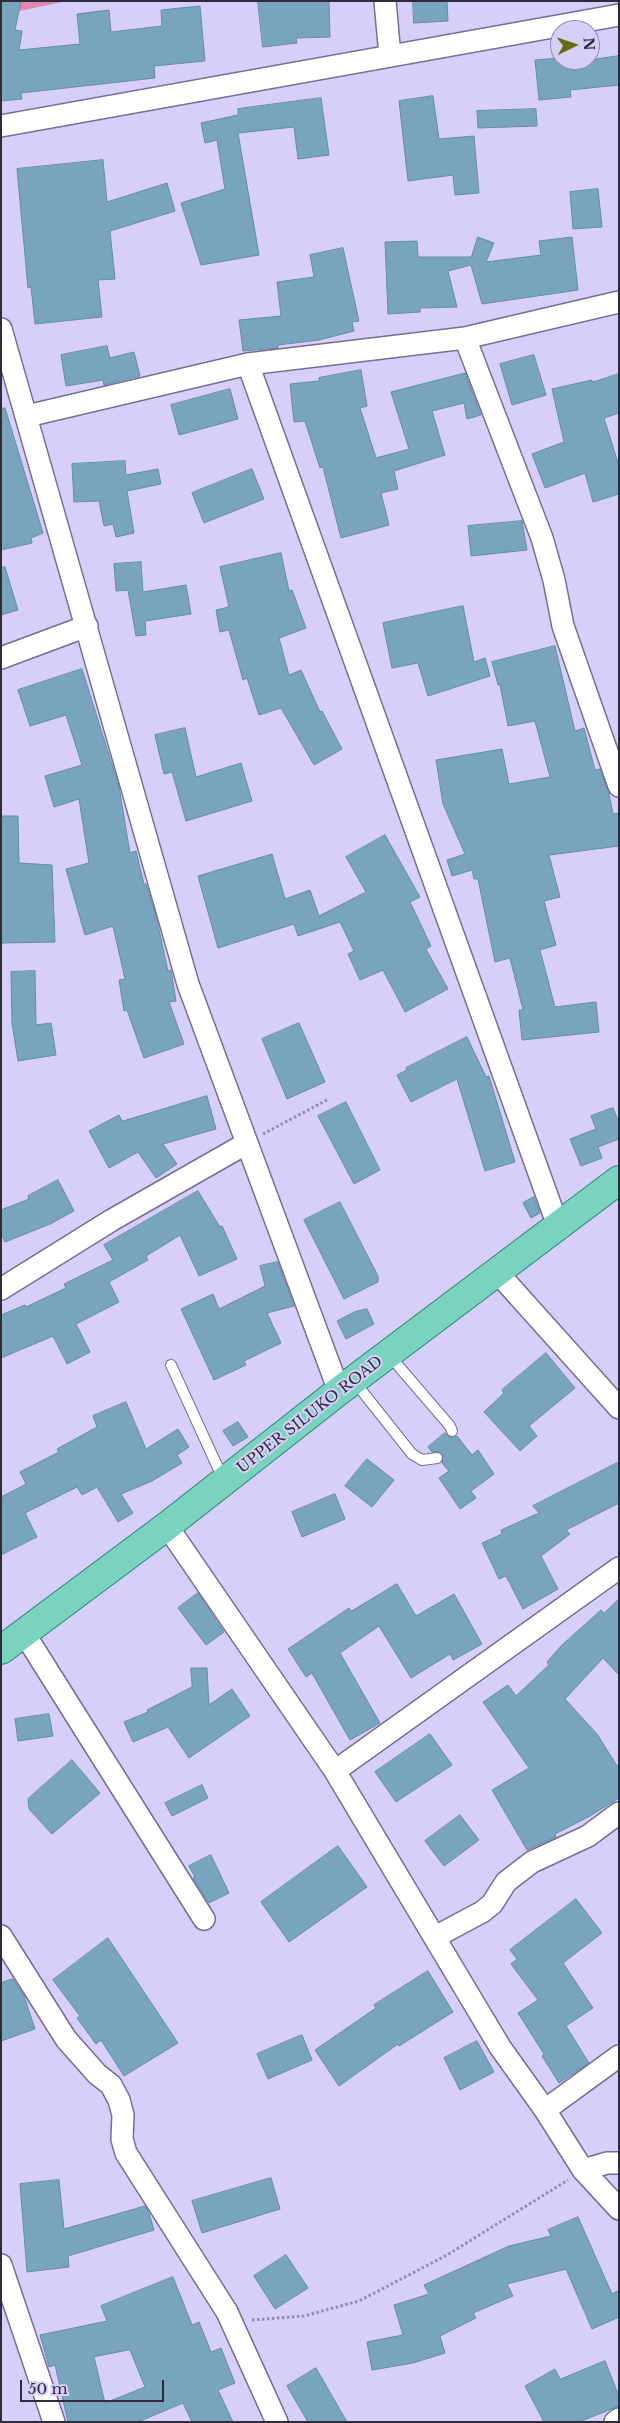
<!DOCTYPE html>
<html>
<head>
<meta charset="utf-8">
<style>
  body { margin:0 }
  #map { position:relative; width:620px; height:2423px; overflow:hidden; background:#d7cffa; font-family:"Libre Baskerville",serif }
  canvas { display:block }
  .frame { position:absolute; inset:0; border:2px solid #2f2b3c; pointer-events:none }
  .north { position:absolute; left:550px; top:20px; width:50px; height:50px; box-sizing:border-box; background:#d7cffa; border:1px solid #948dae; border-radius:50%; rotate:86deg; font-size:14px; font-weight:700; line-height:20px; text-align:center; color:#2f2b3c }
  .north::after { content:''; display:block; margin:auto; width:18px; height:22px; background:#656b0f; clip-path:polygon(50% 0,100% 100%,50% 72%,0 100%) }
  .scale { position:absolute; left:20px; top:2380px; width:144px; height:22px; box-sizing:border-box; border:2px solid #2f2b3c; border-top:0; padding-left:6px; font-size:15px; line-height:18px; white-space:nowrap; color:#2f2b3c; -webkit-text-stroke:4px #d7cffa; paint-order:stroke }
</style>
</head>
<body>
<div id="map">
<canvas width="620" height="2423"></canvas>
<div class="frame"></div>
<div class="north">N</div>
<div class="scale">50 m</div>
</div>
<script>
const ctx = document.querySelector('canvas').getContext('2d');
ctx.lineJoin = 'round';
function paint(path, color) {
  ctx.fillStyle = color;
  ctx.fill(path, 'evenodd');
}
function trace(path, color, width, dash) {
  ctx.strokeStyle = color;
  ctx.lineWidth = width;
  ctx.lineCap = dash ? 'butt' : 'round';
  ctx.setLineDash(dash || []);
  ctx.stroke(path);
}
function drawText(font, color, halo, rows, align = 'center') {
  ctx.font = font + ' "Libre Baskerville",serif';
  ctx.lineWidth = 4;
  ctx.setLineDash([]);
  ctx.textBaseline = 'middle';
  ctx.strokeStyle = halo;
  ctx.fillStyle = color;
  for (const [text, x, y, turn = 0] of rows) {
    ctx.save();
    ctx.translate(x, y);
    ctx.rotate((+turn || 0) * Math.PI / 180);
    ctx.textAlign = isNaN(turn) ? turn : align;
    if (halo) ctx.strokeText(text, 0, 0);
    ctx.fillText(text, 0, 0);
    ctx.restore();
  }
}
const forest = new Path2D(`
  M9,1H67L5,14Z`);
const building = new Path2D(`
  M1,1H21L15,30L22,31L19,50L80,44L77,14L109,10L111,32L162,26L161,10L200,6L205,61L154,66L155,78L21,93L22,99L1,101Z
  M258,1H329L330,37L296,38L297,43L263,47Z
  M413,1H447L448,21L414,23Z
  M619,56V85L570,90L571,97L539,100L535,60L560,58V60H590Z
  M433,96L439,139L474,136L479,193L455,195L453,175L408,181L399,101Z
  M321,98L329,155L298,159L294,127L238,133L259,255L201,265L181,203L225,189L217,140L205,143L201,123L238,115V109Z
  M536,109L537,126L478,128L477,111Z
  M103,160L107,202L167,183L175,211L110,231L115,279L98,280L102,317L35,324L31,287L28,288L17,169Z
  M598,189L602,227L573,229L570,192Z
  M478,237L494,243L486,262L541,255L539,241L572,237L578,290L482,304L471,265L448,271L457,307L420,308V312L388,314L385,242L417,241L418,257H471Z
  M343,248L359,321L352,322L354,331L319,340L278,345V348L243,351L239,320L281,316L277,282L314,277L310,255Z
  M107,346L110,358L134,352L140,376L104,385L103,380L66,386L61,355Z
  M534,355L546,395L512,405L500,364Z
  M361,370L367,406L360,408L376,458L409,449L391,392L465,373L481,415L467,419L464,403L432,411L445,455L394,471L398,489L381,493L389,525L341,538L323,467L320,468L305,421L294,422L290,384L319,381V378Z
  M619,374V413L604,418L619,466V494L593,502L585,473L545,488L532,454L564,442L552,389L592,380V382Z
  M230,389L238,419L179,435L171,405Z
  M1,408H5L43,533L31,538L32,543L1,550Z
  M125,461L126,475L158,469L161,484L127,491L134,533L116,537L113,524L104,526L99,501L74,502L72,464Z
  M252,469L264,499L204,523L192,493Z
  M522,521L527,550L471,556L468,526Z
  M281,553L289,591L292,590L306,628L279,638L289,675L301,670L320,712L322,711L342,749L314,765L281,708L259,715L247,678L243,680L229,630L220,632L216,610L229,607L220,567Z
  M141,562L143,592L186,585L191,614L145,621L146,635L136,636L128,590L116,591L114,564Z
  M5,567L18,610L1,615V568Z
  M463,606L474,662L485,658L490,676L428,696L418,663L392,668L383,623Z
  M555,646L575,731L584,728L595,770L600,769L609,794L613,814L619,813V846L549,855L560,897L544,901L556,945L540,950L555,1007L596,1002L599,1032L522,1040L519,1010H523L510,958L495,962L478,879H474L472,870L452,876L447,860L465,854L443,804L436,760L502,749L509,784L550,777L535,721L508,726L500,685H498L492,662Z
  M82,669L119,787L130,853L136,851L144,884H146L156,916L168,971L171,970L176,1001L169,1002L184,1044L144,1058L127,1010L124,1011L119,980L125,979L113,926L85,935L66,869L89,863L79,799L54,807L45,776L82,765L66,715L30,726L18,690Z
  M185,728L196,777L241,763L252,801L186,821L172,772L164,774L155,735Z
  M1,816H18L19,863L52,865L55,942L2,943Z
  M385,835L420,897L410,902L431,946L426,949L448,989L405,1012L383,970L360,980L348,954L354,951L340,922L298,936L294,924L218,948L198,876L272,854L285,899L310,890L319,916L366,892L346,857Z
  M35,971L36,1025L51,1023L56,1055L18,1061L12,1023L11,972Z
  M299,1023L325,1082L287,1099L262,1039Z
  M467,1037L486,1077L489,1076L515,1162L485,1171L457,1079L411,1102L397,1075L407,1070L406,1068Z
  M207,1096L216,1129L163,1144L177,1164L156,1178L138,1152L109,1168L89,1131L119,1115L122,1121Z
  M346,1102L380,1170L354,1184L318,1116Z
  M613,1108L619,1123V1139L598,1147L602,1158L581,1166L570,1139L596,1129L591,1116Z
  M58,1180L74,1211L50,1224L5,1242L1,1234V1210L29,1199L28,1196Z
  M198,1191L220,1227L222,1226L237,1259L199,1276L180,1235L146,1256L148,1260L109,1282L119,1302L76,1324L90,1352L67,1364L53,1336L1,1358V1315L25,1305L26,1307L66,1288L64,1284L113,1260L104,1245Z
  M534,1197L540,1213L531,1218L523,1203Z
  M340,1202L378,1276V1282L344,1299L304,1220Z
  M278,1262L294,1306L267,1313L281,1343L244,1361L246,1365L214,1380L181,1309L213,1294L219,1309L265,1286L260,1266Z
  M367,1309L374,1324L346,1339L337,1321L354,1312Z
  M546,1353L575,1388L529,1426L537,1436L520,1451L484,1412L504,1393L502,1390Z
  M126,1402L146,1449L178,1429L189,1447L177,1455L182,1463L152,1481L121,1494L133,1513L118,1522L97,1487L82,1495L77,1487L25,1513L37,1537L1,1555V1497L26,1484L20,1472L59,1452L57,1449L97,1427L93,1416Z
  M238,1422L248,1437L233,1446L223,1431Z
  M445,1433L451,1438L457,1436L472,1455L478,1450L494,1474L471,1491L476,1498L460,1509L439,1478L449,1471L442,1463L443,1454L439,1452H432L428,1447Z
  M367,1459L394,1480L372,1507L345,1486Z
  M619,1462V1503L566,1530L570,1534L541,1556L558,1589L523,1609L506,1576L499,1579L482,1543L502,1534L501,1530L539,1513L533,1506Z
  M335,1494L345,1519L302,1537L292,1512Z
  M397,1584L416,1616L454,1594L482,1644L453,1660L450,1654L411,1678L379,1626L340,1653L380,1723L350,1740L312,1673L306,1677L288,1649L349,1608L351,1611Z
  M198,1593L224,1632L206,1645L178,1608Z
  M619,1599V1675L603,1658L565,1699L597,1734L619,1769V1798L590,1816L555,1834L556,1837L527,1850L492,1790L529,1768L483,1702L508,1685L516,1696L549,1665L547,1662L562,1645L601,1610L604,1613Z
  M191,1668H207L209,1705L232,1689L250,1716L189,1758L168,1727L133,1742L124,1722L148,1712L147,1710L192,1687Z
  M49,1714L53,1736L18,1741L15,1719Z
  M430,1734L452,1765L396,1802L375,1772Z
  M72,1760L100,1793L52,1834L29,1809L28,1799Z
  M202,1785L208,1798L172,1816L165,1803Z
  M460,1815L479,1840L444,1866L425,1841Z
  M338,1846L367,1887L289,1942L261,1902Z
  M211,1855L229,1893L209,1903L193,1878L195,1877L189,1866Z
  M576,1899L602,1933L563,1963L593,2008L566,2026L589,2063L559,2083L542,2056L544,2054L518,2013L538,2000L511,1964L517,1959L510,1950Z
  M108,1938L178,2043L124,2076L101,2040L96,2044L77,2018L80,2016L53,1980Z
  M428,1971L453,2012L399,2046L398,2044L339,2086L315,2050L376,2008L374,2005Z
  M13,1979L24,1996L35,2029L1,2041V1983Z
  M302,2035L312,2060L268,2079L257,2054Z
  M477,2041L494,2072L460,2090L444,2058Z
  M271,2178L280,2209L202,2233L192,2201Z
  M59,2180L64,2229L145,2206L149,2213L154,2230L68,2256L69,2267L27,2272L20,2184Z
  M578,2217L612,2294L619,2290V2317L592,2329L566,2269L507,2284L513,2296L473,2313L476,2318L440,2336L445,2353L413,2363L372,2370L367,2342L403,2335L394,2305L429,2294L424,2285L509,2246L551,2236L548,2230Z
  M286,2255L308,2288L275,2309L254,2276Z
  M173,2277L192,2325L199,2322L211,2352L221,2348L235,2383L218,2390L233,2422H192L183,2403L138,2422H68L55,2365L49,2367L40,2335L107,2321L101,2306ZM130,2350L145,2387L105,2403L94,2357Z
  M605,2361L619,2396V2406L579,2422H544L525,2386L555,2369L560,2379Z
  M316,2368L347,2422H308L287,2386Z`);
const path = new Path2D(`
  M263,1134L327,1100
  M252,2320L304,2316L359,2301L447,2255L568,2180`);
const lane = new Path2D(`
  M389,1355L450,1426L452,1431
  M171,1365L224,1481
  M354,1381L412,1454L422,1460L437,1458`);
const street = new Path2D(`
  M385,1L390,56
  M1,126L619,15
  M1,329L188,984L339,1391
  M465,338L542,538L554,580L563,626L619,786
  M248,364L558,1226
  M27,416L248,364L465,338L619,302
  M1,658L87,626
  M497,1272L619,1408
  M1,1289L112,1220L247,1143
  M167,1526L335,1771L500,2047L545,2110L583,2170L619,2209
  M24,1633L204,1919
  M335,1771L619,1568
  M1,1936L66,2039L97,2074L111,2085L119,2100L123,2115L122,2139L126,2153L227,2312L277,2422
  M435,1937L482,1912L492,1904L506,1882L532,1862L588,1836L619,1813
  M545,2110L619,2056
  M583,2170L607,2163H619
  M1,2265L54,2422
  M615,2422L619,2419`);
const primary = new Path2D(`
  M1,1650L167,1526L339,1391L619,1180`);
const streetNames = [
  ["UPPER SILUKO ROAD",310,1415,-38]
];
paint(forest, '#e287ae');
paint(building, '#79a4bd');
trace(building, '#628da5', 1);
trace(lane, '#766e94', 12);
trace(street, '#766e94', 24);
trace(primary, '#278576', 30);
trace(path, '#938cad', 3, [2.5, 2.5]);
trace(lane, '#fff', 10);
trace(street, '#fff', 21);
trace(primary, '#7ad3bf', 28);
drawText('15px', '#2f2b3c', '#d7cffa', streetNames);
</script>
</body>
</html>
